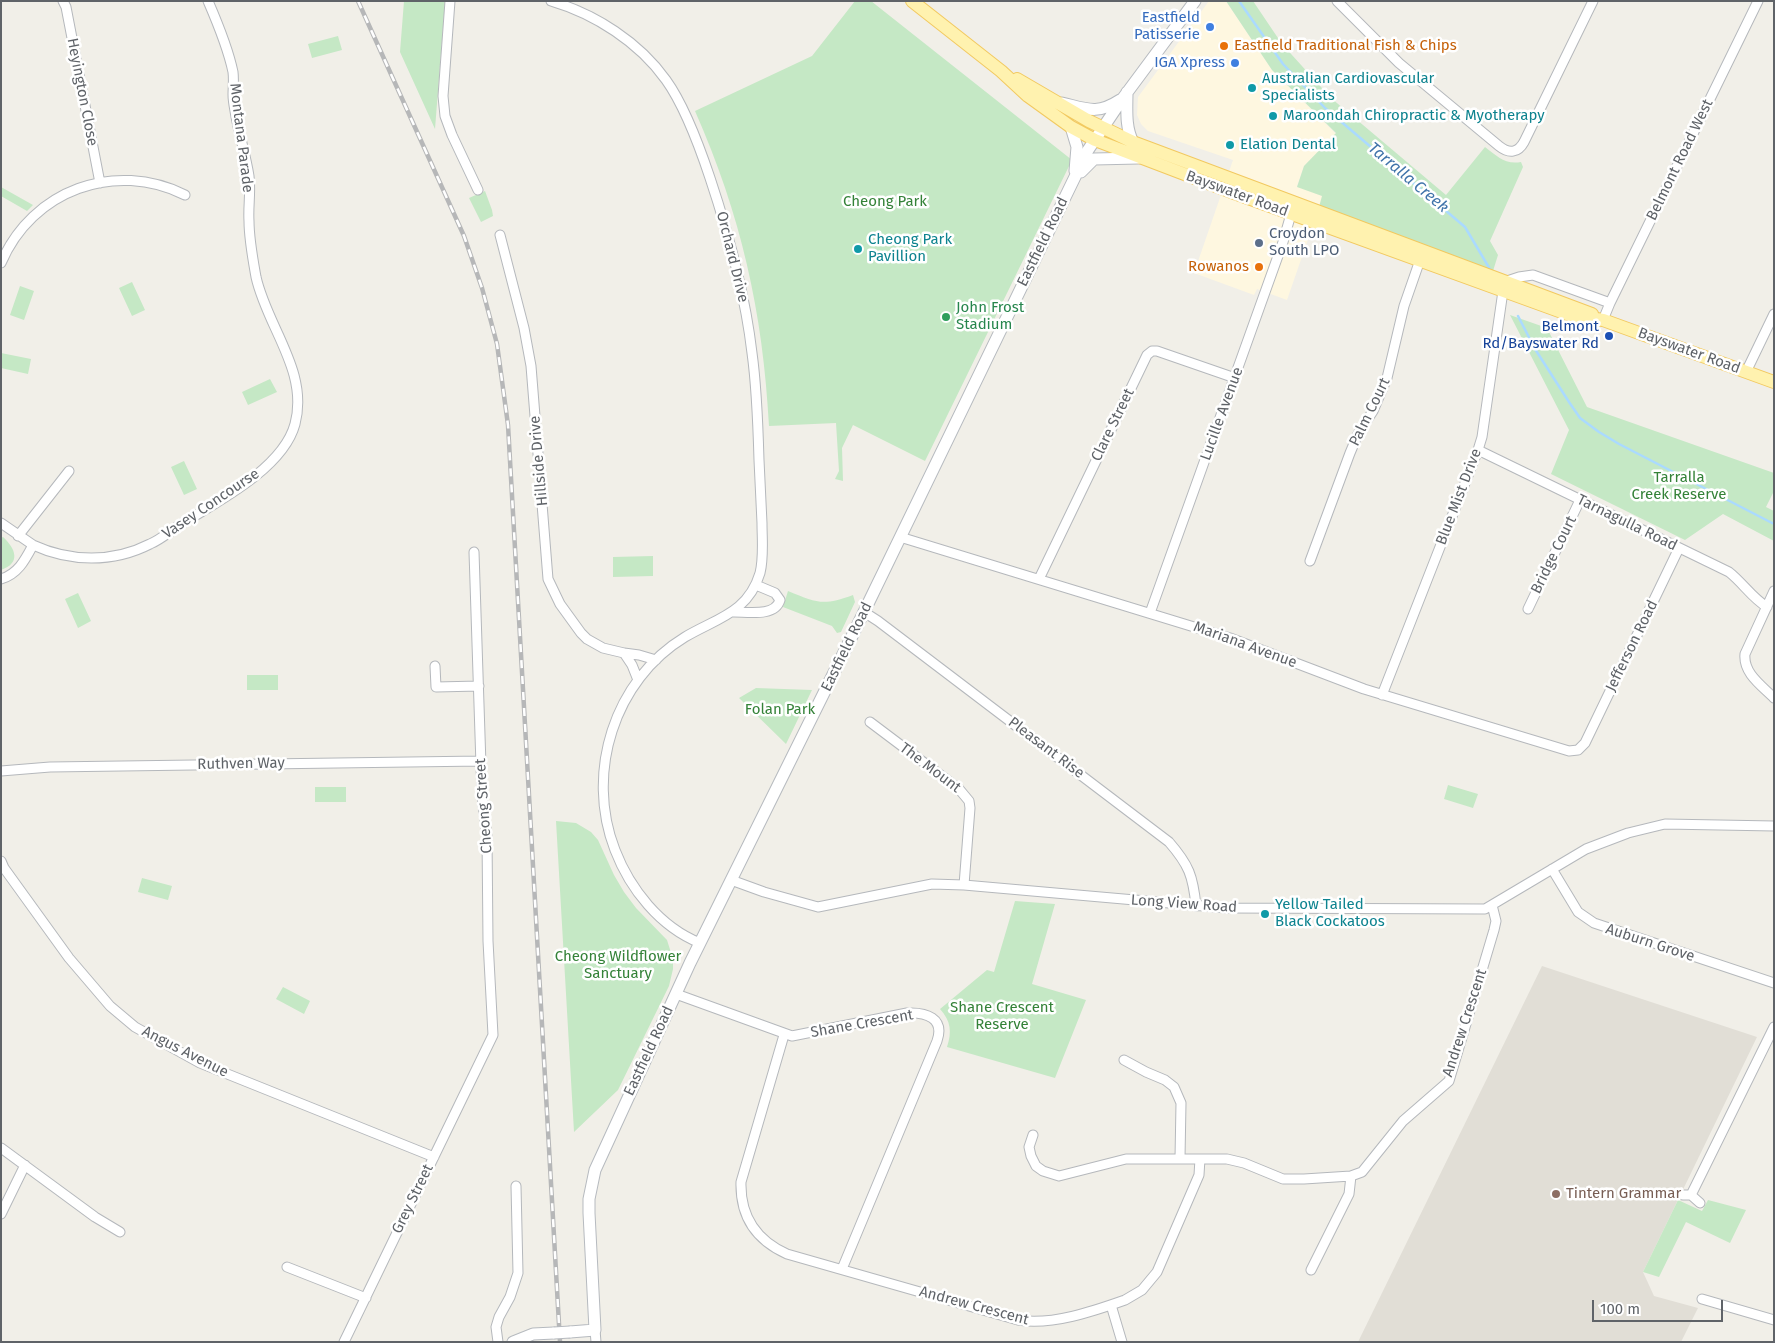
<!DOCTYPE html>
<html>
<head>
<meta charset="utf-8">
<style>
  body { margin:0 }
  #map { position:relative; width:1775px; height:1343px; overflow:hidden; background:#f1efe8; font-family:"Fira Sans",sans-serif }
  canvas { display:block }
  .frame { position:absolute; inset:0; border:2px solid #5f6368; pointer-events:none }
  .scale { position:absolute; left:1592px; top:1300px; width:131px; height:22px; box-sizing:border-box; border:2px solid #5f6368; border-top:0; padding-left:6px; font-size:15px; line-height:18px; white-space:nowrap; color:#5f6368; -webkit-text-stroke:4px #fff; paint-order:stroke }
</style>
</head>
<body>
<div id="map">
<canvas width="1775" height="1343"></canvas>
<div class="frame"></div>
<div class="scale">100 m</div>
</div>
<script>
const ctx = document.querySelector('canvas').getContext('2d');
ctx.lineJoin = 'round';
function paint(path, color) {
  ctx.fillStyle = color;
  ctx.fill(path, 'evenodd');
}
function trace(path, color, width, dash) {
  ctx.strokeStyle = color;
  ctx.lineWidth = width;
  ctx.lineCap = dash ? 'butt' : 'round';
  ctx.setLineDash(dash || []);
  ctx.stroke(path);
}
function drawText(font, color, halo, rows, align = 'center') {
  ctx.font = font + ' "Fira Sans",sans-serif';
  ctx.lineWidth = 5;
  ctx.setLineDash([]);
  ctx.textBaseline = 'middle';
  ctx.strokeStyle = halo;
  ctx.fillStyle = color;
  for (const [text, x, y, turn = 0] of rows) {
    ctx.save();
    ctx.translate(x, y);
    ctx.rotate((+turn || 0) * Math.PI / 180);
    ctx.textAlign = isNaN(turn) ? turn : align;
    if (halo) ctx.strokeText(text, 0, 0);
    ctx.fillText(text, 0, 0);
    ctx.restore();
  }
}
const commercial = new Path2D(`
  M1209,1H1226L1272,70L1336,134L1304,166L1297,186L1323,196L1287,300L1257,289L1254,295L1194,273L1233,160L1148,131L1141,124L1137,115L1138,97Z`);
const education = new Path2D(`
  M1542,966L1757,1037L1643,1272L1654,1296L1698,1308L1681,1342H1358Z`);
const green = new Path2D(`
  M404,1H445L435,129L400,52Z
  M855,1H871L1072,160L925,461L853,425L842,448L843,481L835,479L839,471L836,423L769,426C763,312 741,215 695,111L812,56Z
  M1226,1H1253L1282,44L1331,98L1446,195L1485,147C1497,156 1505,165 1521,162L1523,167L1490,241L1498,255L1493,271L1319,207L1322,196L1297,187L1304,166L1336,133L1272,70Z
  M338,36L342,50L312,58L308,44Z
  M1,187L33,205L27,211L1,196Z
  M485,191L492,210L493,216L481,222L469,198Z
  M132,282L145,310L132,316L119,288Z
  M20,286L34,291L24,320L10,315Z
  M1510,315L1547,328L1587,407L1774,473V491L1766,507L1774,511V541L1723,514L1685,540L1551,474L1569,430Z
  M1,353L31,359L28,374L1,368Z
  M270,379L277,392L248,405L242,392Z
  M184,461L197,489L184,495L171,467Z
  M3,537C16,549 21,563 1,570V538Z
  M653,556V576L613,577V557Z
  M788,591C817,603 823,606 853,595L855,602L841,632L837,633L832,626L783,607Z
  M78,593L91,621L78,628L65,599Z
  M247,675H278V690H247Z
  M756,688L812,690L786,744L739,698Z
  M1448,785L1478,794L1473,808L1444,799Z
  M315,787H346V802H315Z
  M556,821L576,823L591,832L598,840L614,875L624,892L636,908L667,940L673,959V969L669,986L618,1090L574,1132Z
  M142,878L172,886L168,900L138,892Z
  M1015,901L1055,904L1032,984L1086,1000L1055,1078L947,1047C952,1032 951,1021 940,1009L987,970L994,972Z
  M283,987L310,1001L304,1014L276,999Z
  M1678,1200L1702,1211L1708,1200L1746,1210L1730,1243L1686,1222L1659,1277L1643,1272Z`);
const stream = new Path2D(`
  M1239,1L1283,64L1325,108L1465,227L1491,271
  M1518,316L1535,349L1569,402L1580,418L1599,432L1619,444L1774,524`);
const minor = new Path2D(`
  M63,1L66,7L100,183
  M450,1L443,96L445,116L452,135L478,190
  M551,1C595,14 639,42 666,80C684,105 700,148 710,178C729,235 745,293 752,353C757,389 758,425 759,460C760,481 761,502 762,523C762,539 764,557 760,573C748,613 717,618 685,637C614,680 585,773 615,850C630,889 660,927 700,943
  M1337,1L1399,63L1499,146C1509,154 1518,153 1524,142L1593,1
  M500,235L524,328L531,366L548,579L560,604L581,633L587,639L603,648L624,653L632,665L638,680
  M1,263C32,190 115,160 185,195
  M1507,281L1519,277L1533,275L1610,303
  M1603,320L1610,303L1758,1
  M1746,372L1774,314
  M1478,450L1729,572C1743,583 1752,598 1767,607
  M1,523L33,545
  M18,536L69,471
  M900,537L1230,638L1364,689L1569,751L1578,750L1585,743L1679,548
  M1310,561L1350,453L1358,434L1373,411L1387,378L1404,306L1420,260
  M1,579C18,574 25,560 33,545C70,562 113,563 150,544C160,540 169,532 178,526C215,503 283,469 295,424C309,371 267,327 256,277C253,260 249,239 249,221C248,207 251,191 249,176C246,157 240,137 236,117C235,110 233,102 233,95C233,87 234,80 233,72C228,48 218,24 208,1
  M1039,579L1147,355L1152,351H1157L1235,378
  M1774,591L1745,654C1743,673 1761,685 1774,698
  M1528,609L1580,500
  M734,612C748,612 775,617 780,600L775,593L756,585
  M864,612L878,621L1169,842C1189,865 1193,876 1196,906
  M1150,613L1283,242L1291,214
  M624,653L639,655L656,660
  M435,666L436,687L479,686
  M1382,695L1478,450L1482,437L1503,291
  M870,722L959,789L969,801L970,808L964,885
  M1,771L50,767L481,761
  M1,861L4,868L69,958L110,1006L135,1027L200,1063L434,1157
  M1552,869L1578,912L1594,923L1774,983
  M731,880L764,892L818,907L932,884L964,885L1226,908L1485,909L1586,849L1628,833L1665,824L1774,826
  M676,994L792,1036L907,1013C926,1012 945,1018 937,1041L842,1269
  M784,1035L741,1182C740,1217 756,1240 787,1254L1018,1320C1051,1326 1094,1311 1125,1300L1142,1290L1157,1272L1199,1175L1200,1159H1227L1244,1163L1283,1179H1304L1351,1176L1362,1172L1403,1121L1449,1081L1494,930L1496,921L1492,905
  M1124,1060L1146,1072L1165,1080L1174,1087L1181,1103L1180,1158
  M1033,1135L1029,1147L1031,1156L1036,1166L1043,1171L1059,1176L1126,1159H1200
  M1,1148L95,1217L120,1232
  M1683,1195H1691L1700,1203
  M1691,1195L1774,1027
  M1,1214L25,1165
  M287,1267L366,1298
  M1311,1270L1349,1194L1351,1176
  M1702,1299L1774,1320
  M1111,1305L1122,1342
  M595,1330L596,1342
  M344,1342L493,1035L488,941L487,837L482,796L474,552
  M498,1342L496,1327L499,1317L510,1297L518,1273L516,1186`);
const secondary = new Path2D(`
  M1127,92C1127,109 1125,127 1133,142
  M1062,103C1087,109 1097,115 1120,100
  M1071,127L1077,147L1075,171
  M1081,172L1094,159L1139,158
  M570,1332L595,1330L589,1213V1199L595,1170L690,963L864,612L1088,150L1123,98L1195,1
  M513,1342L533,1334L554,1333`);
const primary = new Path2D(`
  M912,1L1001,71L1028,96L1071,127L1095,140L1234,193L1570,315L1603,320L1774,382
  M1017,79L1089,121L1133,142L1592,314`);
const rail = new Path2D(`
  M358,1L464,236L482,288L497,344L508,425L560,1342`);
const secondaryBridge = new Path2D(`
  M554,1333L570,1332`);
const markers = [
  [1210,27,5,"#3f7fe0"],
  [1224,46,5,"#e8710a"],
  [1235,63,5,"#3f7fe0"],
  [1252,88,5,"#0f9aa8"],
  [1273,116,5,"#0f9aa8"],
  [1230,145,5,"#0f9aa8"],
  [1259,243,5,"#5c6f8a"],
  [858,249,5,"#0f9aa8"],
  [1259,267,5,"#e8710a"],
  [946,317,5,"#2e9e5b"],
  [1609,336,5,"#1a4fb4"],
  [1265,914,5,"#0f9aa8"],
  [1556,1194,5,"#8d6e63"]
];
const shopNames = [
  ["Eastfield",1200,18],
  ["Patisserie",1200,35],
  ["IGA Xpress",1225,63]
];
const foodNames = [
  ["Eastfield Traditional Fish & Chips",1234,46],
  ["Rowanos",1249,267,"right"]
];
const cultureNames = [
  ["Australian Cardiovascular",1262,79],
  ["Specialists",1262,96],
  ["Maroondah Chiropractic & Myotherapy",1283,116],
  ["Elation Dental",1240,145],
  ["Cheong Park",868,240],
  ["Pavillion",868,257],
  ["Yellow Tailed",1275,905],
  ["Black Cockatoos",1275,922]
];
const streetNames = [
  ["Heyington Close",82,92,79],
  ["Montana Parade",241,138,83],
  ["Belmont Road West",1680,160,-64],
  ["Bayswater Road",1237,194,20],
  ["Eastfield Road",1043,242,-64],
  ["Orchard Drive",732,257,76],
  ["Bayswater Road",1689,351,20],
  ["Palm Court",1370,412,-64],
  ["Lucille Avenue",1222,414,-70],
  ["Clare Street",1113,425,-64],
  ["Hillside Drive",539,461,-95],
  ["Blue Mist Drive",1459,497,-69],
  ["Vasey Concourse",211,504,-34],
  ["Tarnagulla Road",1627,523,26],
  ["Bridge Court",1554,555,-64],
  ["Mariana Avenue",1245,645,20],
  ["Jefferson Road",1632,646,-64],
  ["Eastfield Road",847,647,-64],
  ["Pleasant Rise",1046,748,37],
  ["Ruthven Way",241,764,-1],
  ["The Mount",930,768,37],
  ["Cheong Street",484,806,-94],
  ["Long View Road",1184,904,4],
  ["Auburn Grove",1650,943,18],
  ["Andrew Crescent",1465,1023,-72],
  ["Shane Crescent",862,1024,-10],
  ["Eastfield Road",649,1051,-65],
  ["Angus Avenue",185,1052,27],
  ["Grey Street",413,1199,-64],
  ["Andrew Crescent",974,1306,15]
];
const parkNames = [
  ["Cheong Park",885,202],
  ["Tarralla",1679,478],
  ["Creek Reserve",1679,495],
  ["Folan Park",780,710],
  ["Cheong Wildflower",618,957],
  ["Sanctuary",618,974],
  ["Shane Crescent",1002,1008],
  ["Reserve",1002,1025]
];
const serviceNames = [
  ["Croydon",1269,234],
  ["South LPO",1269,251]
];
const leisureNames = [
  ["John Frost",956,308],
  ["Stadium",956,325]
];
const transitNames = [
  ["Belmont",1599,327],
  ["Rd/Bayswater Rd",1599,344]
];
const educationNames = [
  ["Tintern Grammar",1566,1194]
];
const waterNames = [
  ["Tarralla Creek",1408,178,40]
];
paint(commercial, '#fef7e0');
paint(education, '#e1ded6');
paint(green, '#c5e8c5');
trace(stream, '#aadaff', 2.5);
trace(minor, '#b5b8bc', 11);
trace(secondary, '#b6babf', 13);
trace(primary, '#f2c960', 14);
trace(minor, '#fff', 9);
trace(secondary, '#fff', 11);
trace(primary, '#fff2af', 12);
trace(rail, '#b6b7b8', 4.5);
trace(rail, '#fff', 2.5, [8]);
trace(secondaryBridge, '#b6babf', 13, []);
trace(secondaryBridge, '#fff', 11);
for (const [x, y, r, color] of markers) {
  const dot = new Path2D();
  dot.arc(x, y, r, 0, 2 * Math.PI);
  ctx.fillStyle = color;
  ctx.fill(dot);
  trace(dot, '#fff', 2);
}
drawText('15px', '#366cbe', '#fff', shopNames, 'right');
drawText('15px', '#c56008', '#fff', foodNames, 'left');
drawText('15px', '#0d838f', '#fff', cultureNames, 'left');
drawText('15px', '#5f6368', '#fff', streetNames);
drawText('15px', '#348238', '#fff', parkNames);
drawText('15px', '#4e5e75', '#fff', serviceNames, 'left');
drawText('15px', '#27864d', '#fff', leisureNames, 'left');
drawText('15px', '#164399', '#fff', transitNames, 'right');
drawText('15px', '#785e54', '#fff', educationNames, 'left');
drawText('italic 16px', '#4174aa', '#fff', waterNames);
</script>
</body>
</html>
